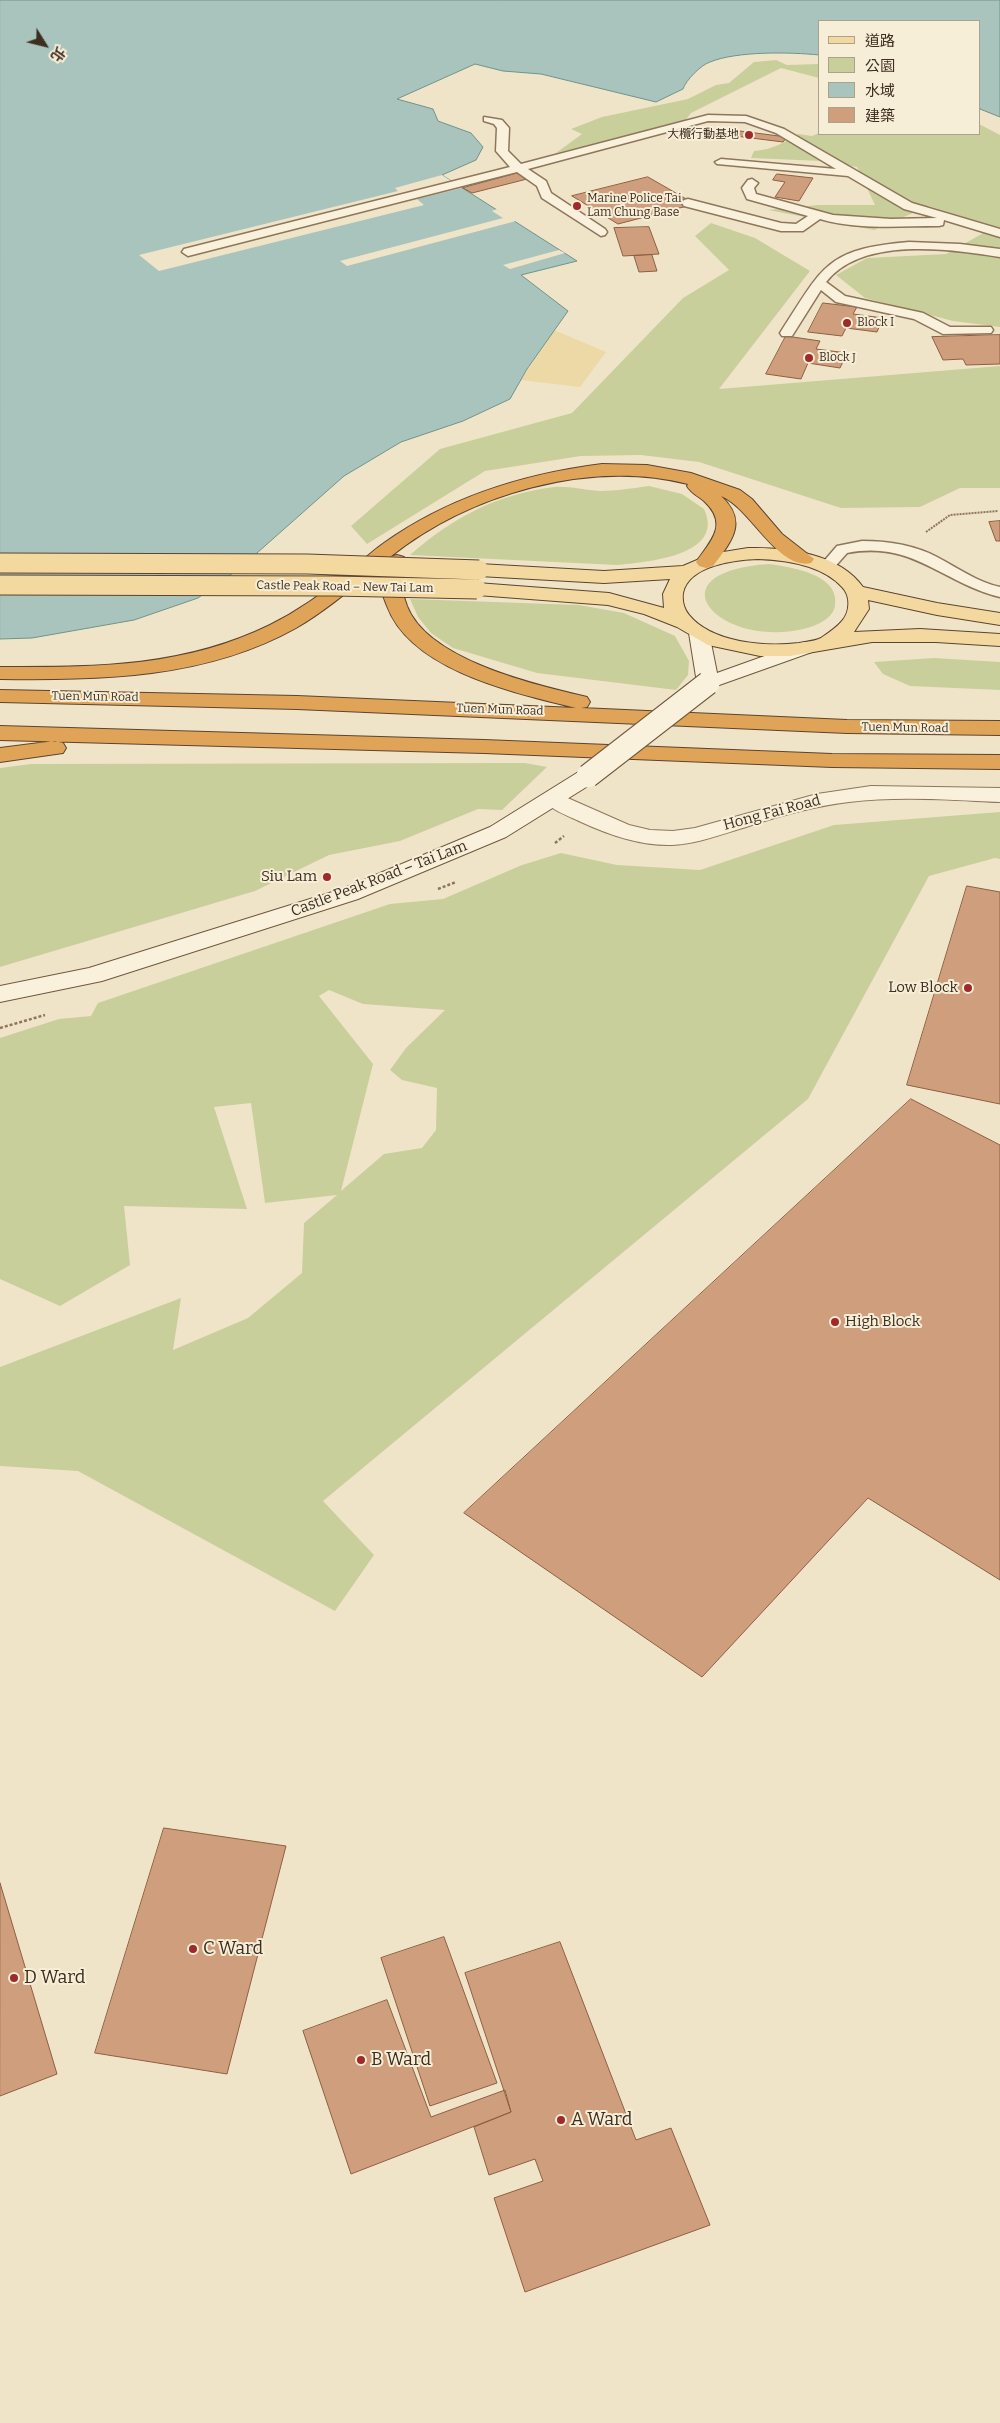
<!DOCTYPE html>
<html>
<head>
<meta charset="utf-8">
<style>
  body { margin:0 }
  #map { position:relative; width:1000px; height:2423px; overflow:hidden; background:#f0e4c8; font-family:Bitter,"Noto Sans TC",serif }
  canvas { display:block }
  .legend { position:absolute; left:818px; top:20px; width:162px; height:115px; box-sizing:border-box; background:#f7eed8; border:1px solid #ada18e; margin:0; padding:6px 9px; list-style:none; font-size:15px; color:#3d2e20 }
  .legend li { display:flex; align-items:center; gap:10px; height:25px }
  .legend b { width:25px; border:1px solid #ada18e }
  .north { position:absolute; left:20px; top:20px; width:50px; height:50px; -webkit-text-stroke:4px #f7eed8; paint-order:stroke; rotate:126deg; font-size:14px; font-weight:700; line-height:20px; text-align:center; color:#3d2e20 }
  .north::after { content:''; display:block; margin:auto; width:18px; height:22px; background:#3d2e20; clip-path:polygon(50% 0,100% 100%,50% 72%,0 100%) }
</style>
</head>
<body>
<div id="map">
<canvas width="1000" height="2423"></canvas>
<ul class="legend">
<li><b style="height:6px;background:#f3d9a0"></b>道路</li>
<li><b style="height:14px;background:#c9cf9b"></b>公園</li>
<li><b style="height:14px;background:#a9c4bc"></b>水域</li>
<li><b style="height:14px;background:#cf9f7d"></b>建築</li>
</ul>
<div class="north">北</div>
</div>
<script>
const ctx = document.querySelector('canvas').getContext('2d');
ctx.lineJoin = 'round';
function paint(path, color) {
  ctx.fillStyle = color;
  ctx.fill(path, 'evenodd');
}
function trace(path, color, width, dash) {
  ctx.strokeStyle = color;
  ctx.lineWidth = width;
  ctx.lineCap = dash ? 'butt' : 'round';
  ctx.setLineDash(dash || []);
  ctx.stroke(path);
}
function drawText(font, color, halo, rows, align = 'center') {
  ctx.font = font + ' Bitter,"Noto Sans TC",serif';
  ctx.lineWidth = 4;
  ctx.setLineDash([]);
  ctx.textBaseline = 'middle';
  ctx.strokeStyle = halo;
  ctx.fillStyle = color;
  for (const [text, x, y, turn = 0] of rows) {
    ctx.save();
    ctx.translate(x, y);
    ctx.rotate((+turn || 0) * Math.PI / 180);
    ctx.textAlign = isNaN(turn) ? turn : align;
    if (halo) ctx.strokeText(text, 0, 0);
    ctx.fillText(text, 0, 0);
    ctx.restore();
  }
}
const green = new Path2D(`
  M776,60L787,65L819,64V78L781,68L691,113L685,121L556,153L582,134L571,129L602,117L688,99L716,85L729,83L754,62Z
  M979,124L1000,135V327L953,321L865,298L836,275L867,258L946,254L994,227L929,206L874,230L768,210L818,205H875L857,167L821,161L751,158L754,151C771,150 784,143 798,134L812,136L819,133L979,134Z
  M711,223L755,238L810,271L719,389L1000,366V488H960L920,507L841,508L699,462L641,455L581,456L485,471L367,544L351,526L440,449L572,413L683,298L729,270L695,236Z
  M649,486L682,494L704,509C726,556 646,562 617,565L410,555C452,518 497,494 554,487C569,486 584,490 600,491C616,491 633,488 649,486Z
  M769,564C790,567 841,574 835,606C833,618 818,625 807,628C720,651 648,572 769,564Z
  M410,599L579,605L624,613L675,636L689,661L688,675L676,690L537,673L453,648L431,633L418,617Z
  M934,658L1000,662V690L910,686L883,674L874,662Z
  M525,763L547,767L502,810L478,809L400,841L329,855L255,891L0,967V768L31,764Z
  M1000,812V859L995,858L929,876L808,1099L323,1501L374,1555L335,1611L78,1471L0,1466V1367L181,1298L173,1350L248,1318L302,1273L304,1223L337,1195L265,1203L251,1103L214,1107L247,1209L124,1206L130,1265L60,1306L0,1279V1038L59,1019L91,1016L98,1003L390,904L443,899L522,865L561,853L617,865L700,870L834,825ZM329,990L363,1004L445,1010L406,1048L390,1070L402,1080L437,1088L436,1130L422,1148L384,1154L341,1191L373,1064L319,996Z`);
const sand = new Path2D(`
  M554,330L606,352L580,387L521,380Z`);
const water = new Path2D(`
  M0,0H1000V117L980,109L979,104V21H819V55C790,52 737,51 710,62C701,65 686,80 683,89L656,102L541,74L503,71L475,64L397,99L433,109L438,121L471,133L483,147L476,160L442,175L577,261L521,275L568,311L527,369L510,399L463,421L401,442L344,476L240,568L198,598L134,620L32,638L0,639Z`);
const pier = new Path2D(`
  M442,175L462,188L417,199L424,205L159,271L139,255L398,191L395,188Z
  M497,209L516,221L347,266L340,261L503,218L492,211Z
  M559,250L565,253L510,269L503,265Z`);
const building = new Path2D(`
  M716,128L787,137L783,142L712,133Z
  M518,173L527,179L472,193L463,188Z
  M777,174L813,178L799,201L775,197L785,182L773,180Z
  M648,177L695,204L618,224L572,196Z
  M649,227L659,254L623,256L614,228Z
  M652,255L657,271L639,272L634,256Z
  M823,303L857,307L853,314L883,318L877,332L846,328L842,336L808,332Z
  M1000,335V364L966,365L963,359L943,360L932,337Z
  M786,336L820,341L816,349L847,353L840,368L808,363L801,379L766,374Z
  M1000,521V541H996L989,522Z
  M967,886L1000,892V1104L907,1085Z
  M911,1099L1000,1145V1580L868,1498L702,1677L464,1513Z
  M164,1828L286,1846L227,2074L95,2053Z
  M0,1883L57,2074L0,2096Z
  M444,1937L497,2083L430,2106L381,1958Z
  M560,1942L636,2140L671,2128L710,2225L525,2292L494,2198L543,2181L535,2159L489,2175L474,2127L511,2112L465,1973Z
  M387,2000L431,2117L505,2090L511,2112L351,2174L303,2031Z`);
const pathFar1 = new Path2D(`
  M926,532L950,515L998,511`);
const path = new Path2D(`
  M555,843L564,836
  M438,889L456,882
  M0,1028L45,1015`);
const service = new Path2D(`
  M708,115L746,116L784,129L912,203L1000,229V237L944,220L943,225L939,226C900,226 857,230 820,219L803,231H781L684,206L682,203L684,200L688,199L781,223L796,224L808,216L747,199L742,188L748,180L752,179L758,183L754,188L756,194L833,215L891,219L937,218L904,209L848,176L717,164L715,162L721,159L836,169L776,133L745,122L708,121L528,169L546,181L551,193L605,229L607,232L605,235L601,236L542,198L537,186L517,172L188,256L182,252L184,249L510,167L496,151L497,128L494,124L484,121V117L502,120L509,128L508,151L521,164Z
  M909,242L960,244L1000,249V257C950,249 862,236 826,282L845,296L923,313L950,327H991L993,330L991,333L943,334L914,319L836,302L821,290L792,336H782L780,333C823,267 825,249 909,242Z
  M862,541C889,541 914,545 937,557C958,568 977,582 1000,587V597C942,583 913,540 847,553L832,570L827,572L819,567L837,546Z`);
const minor = new Path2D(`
  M871,786L1000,788V802C950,800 899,796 849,802C814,806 779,816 746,827C722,834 697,844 672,845C641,846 609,835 581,822C569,816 550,810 543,799L546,794L554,792L629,825L650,830L673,831L695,828L817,794Z`);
const secondary = new Path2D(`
  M699,627L706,629L709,633L717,673L798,644L805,642L812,644L815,648L812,652L708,689L700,688L697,683L689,633L692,629Z
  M588,769L596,771L599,776L596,781L506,837L358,899L102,981L0,1002V986L89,968L342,889L490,827L580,771Z`);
const primary = new Path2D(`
  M748,548C786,547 839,553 863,587L937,603L1000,613V625L937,615L868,600L869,609L854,632L920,629L1000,634V646L936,642H872L790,656H760L708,645L677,627L644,614L608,605L477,595L470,593L467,589L470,585L477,583L609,593L664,608L663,594L670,579L604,583L479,576L472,574L469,570L472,566L479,564L604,571L683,566L711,554ZM758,559C786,560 822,565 842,587C851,596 850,612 842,621C837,627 827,634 821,638C815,641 805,642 799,643C765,647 712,643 689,615C684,609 682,601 683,593C689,565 735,560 758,559Z`);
const motorway = new Path2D(`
  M602,464L647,465L691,473L740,490L752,499L782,534L814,559L811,563C778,571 750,507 721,496C749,522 731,542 713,566L706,568L699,566L696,562C711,541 729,524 704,501C698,496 691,493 687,486L688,484C589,459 469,494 390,557L397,555L404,557L407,561C406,571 402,582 403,591C403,596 406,602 407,606C428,660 535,685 587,697L590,702L587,707L581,708L847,720L1000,721V735L847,733L297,709L0,702V690L297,696L576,708C516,693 411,671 387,606C385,601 383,596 382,591C382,582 386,571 387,561L390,557C359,582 330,608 296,628C205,679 101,680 0,679V667C95,667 182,668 270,625C298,611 325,592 349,572C360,563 371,552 384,543C449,497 523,474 602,464Z
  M0,726L484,740L832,754L1000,755V769L832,767L484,753L0,740Z
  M55,741L63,743L66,748L63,753L0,762V748Z`);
const secondaryBridge = new Path2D(`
  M588,776L708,683`);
const primaryBridge = new Path2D(`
  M0,563L307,564L479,570
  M0,585L334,586L477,589`);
const markers = [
  [749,135,5,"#9e2a2b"],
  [577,206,5,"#9e2a2b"],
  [847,323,5,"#9e2a2b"],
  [809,358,5,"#9e2a2b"],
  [327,877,5,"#9e2a2b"],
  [968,988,5,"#9e2a2b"],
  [835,1322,5,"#9e2a2b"],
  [193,1949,5,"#9e2a2b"],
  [14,1978,5,"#9e2a2b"],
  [361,2060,5,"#9e2a2b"],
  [561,2120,5,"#9e2a2b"]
];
const farPoinames = [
  ["大欖行動基地",739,135,"right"],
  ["Marine Police Tai",587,199],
  ["Lam Chung Base",587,213],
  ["Block I",857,323],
  ["Block J",819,358]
];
const farStreetnames = [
  ["Castle Peak Road – New Tai Lam",345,587,1],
  ["Tuen Mun Road",95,697,1],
  ["Tuen Mun Road",500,710,2],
  ["Tuen Mun Road",905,728,1]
];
const streetNames = [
  ["Hong Fai Road",772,813,-15],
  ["Castle Peak Road – Tai Lam",379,879,-21]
];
const poiNames = [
  ["Siu Lam",317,877],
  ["Low Block",958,988],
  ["High Block",845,1322,"left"]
];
const nearPoinames = [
  ["C Ward",203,1949],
  ["D Ward",24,1978],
  ["B Ward",371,2060],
  ["A Ward",571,2120]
];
paint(green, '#c9cf9b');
paint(sand, '#ecd9a5');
paint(water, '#a9c4bc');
trace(water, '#6f938a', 1);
paint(pier, '#f0e4c8');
paint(building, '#cf9f7d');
trace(building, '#8d5f41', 1);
trace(service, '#8d765c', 3);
trace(minor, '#8d765c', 2);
trace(secondary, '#6f573f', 2);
trace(primary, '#5b4430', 2);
trace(motorway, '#5b4430', 2);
trace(pathFar1, '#8d765c', 2, [2, 1]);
trace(path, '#8d765c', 2.5, [3, 2]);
paint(service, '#faf1dc');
paint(minor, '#faf1dc');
paint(secondary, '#faf1dc');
paint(primary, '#f3d9a0');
paint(motorway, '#e0a458');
trace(secondaryBridge, '#6f573f', 25, []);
trace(primaryBridge, '#5b4430', 21, []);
trace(secondaryBridge, '#faf1dc', 23);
trace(primaryBridge, '#f3d9a0', 19);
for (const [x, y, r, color] of markers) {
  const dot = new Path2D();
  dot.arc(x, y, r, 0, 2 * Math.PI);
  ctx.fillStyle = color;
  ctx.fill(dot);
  trace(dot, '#f7eed8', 2);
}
drawText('12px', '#3d2e20', '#f7eed8', farPoinames, 'left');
drawText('12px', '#3d2e20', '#f7eed8', farStreetnames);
drawText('15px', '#3d2e20', '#f7eed8', streetNames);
drawText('15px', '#3d2e20', '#f7eed8', poiNames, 'right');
drawText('18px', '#3d2e20', '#f7eed8', nearPoinames, 'left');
</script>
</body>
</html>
